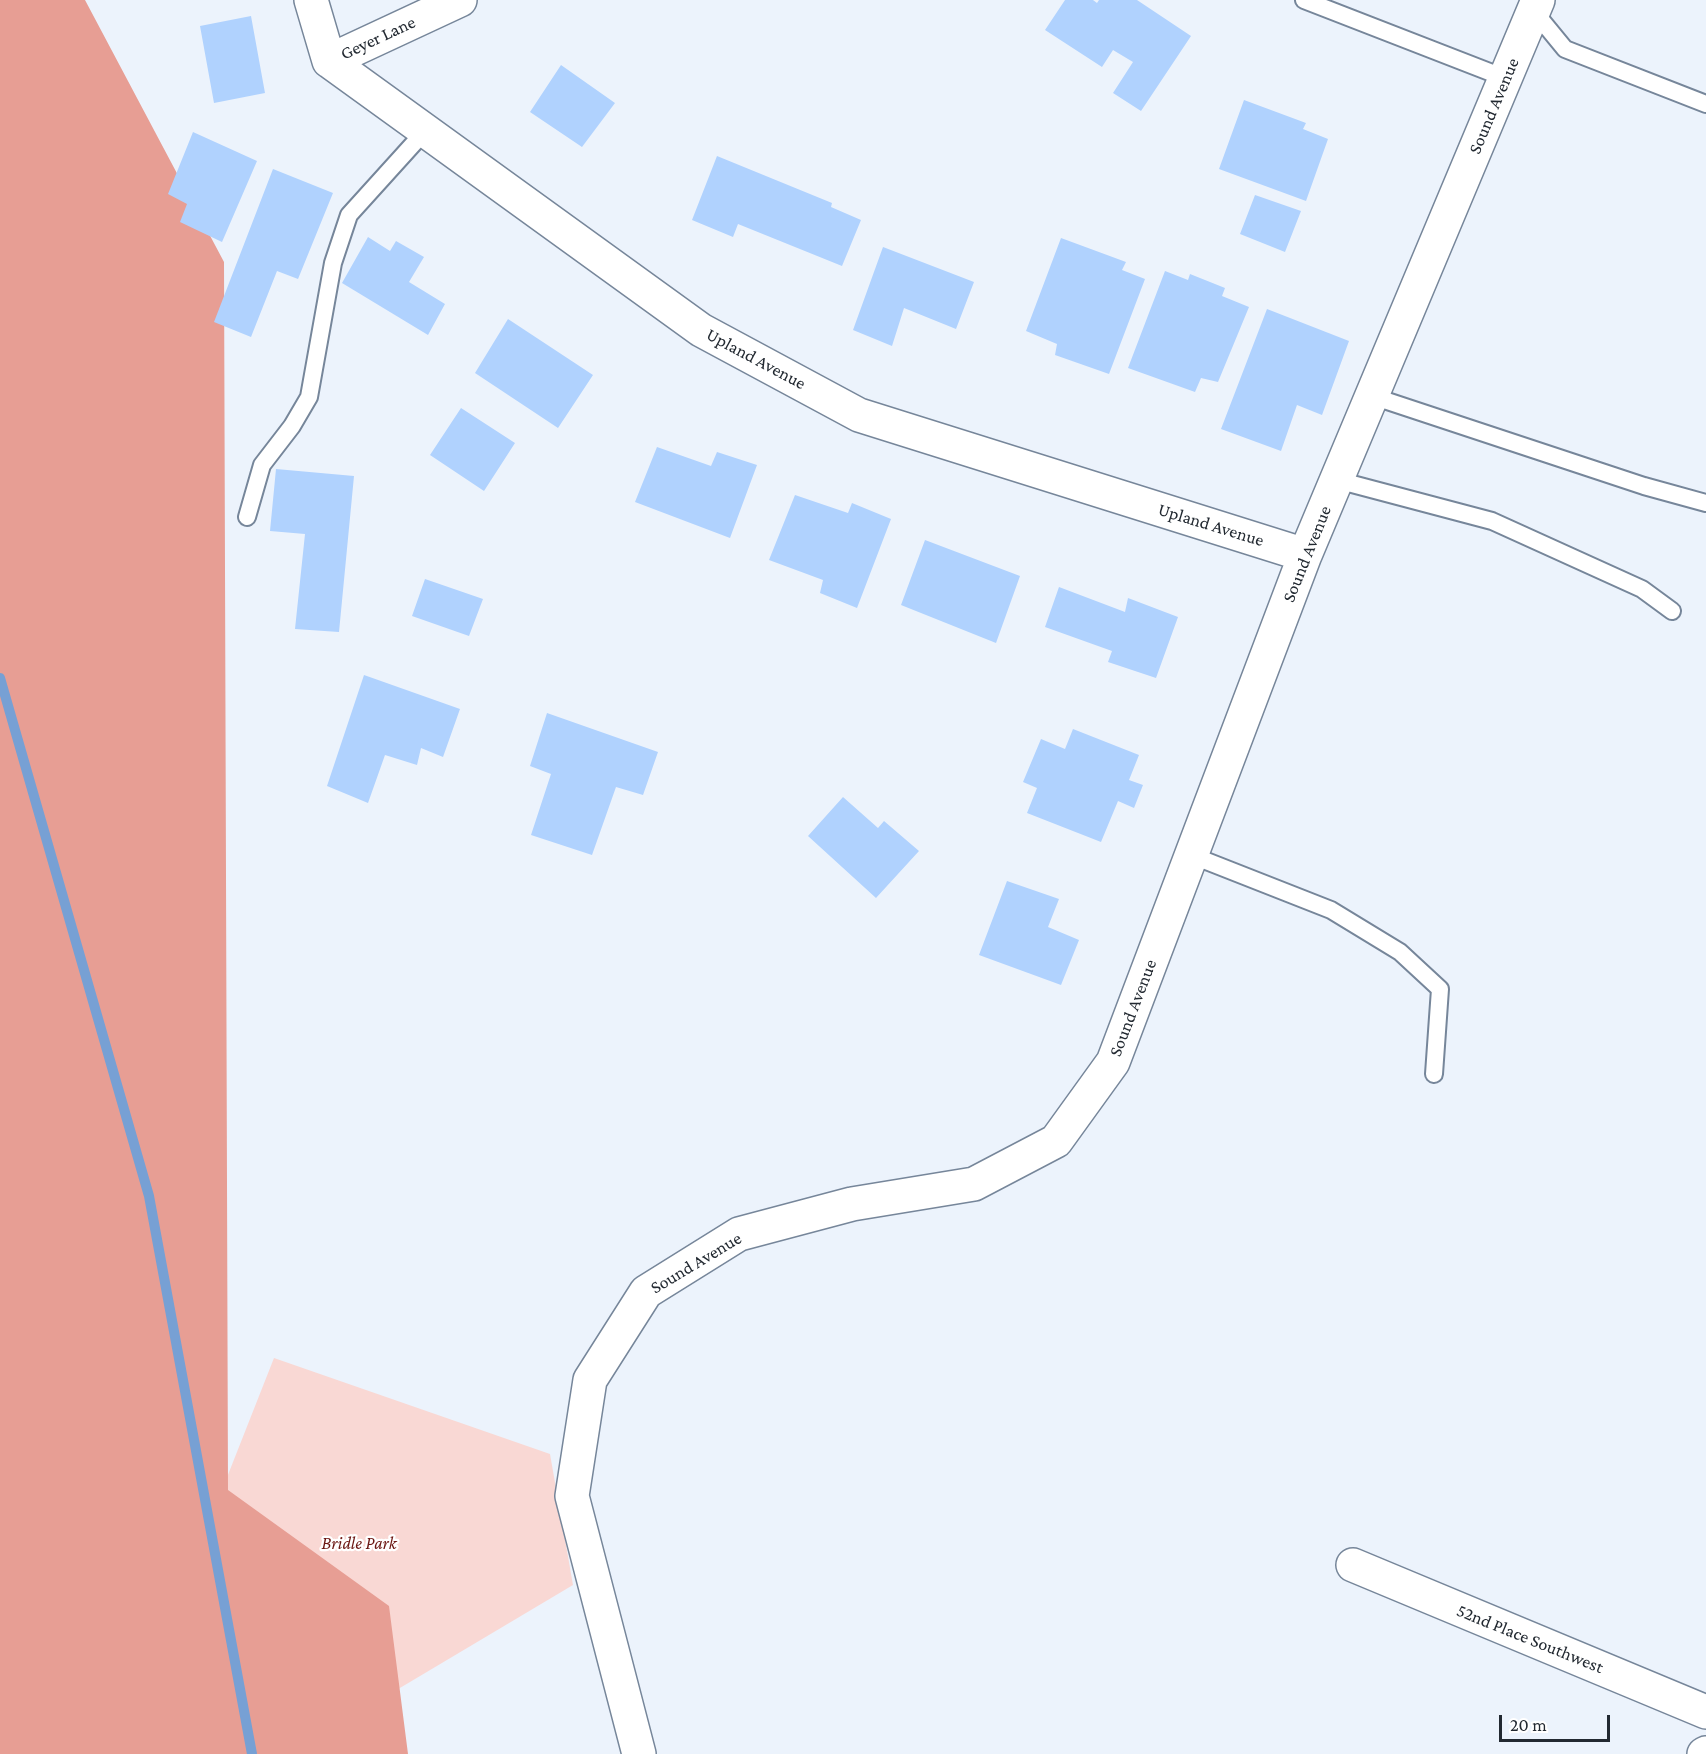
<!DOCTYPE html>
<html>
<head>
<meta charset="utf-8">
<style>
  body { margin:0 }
  #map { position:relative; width:1706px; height:1754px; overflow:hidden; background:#ecf3fc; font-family:"Crimson Pro",serif }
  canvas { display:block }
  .scale { position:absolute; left:1499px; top:1715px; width:111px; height:27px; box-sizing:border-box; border:3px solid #222931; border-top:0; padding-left:8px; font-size:18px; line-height:21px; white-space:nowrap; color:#222931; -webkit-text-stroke:4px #fff; paint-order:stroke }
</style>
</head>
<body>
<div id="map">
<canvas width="1706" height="1754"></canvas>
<div class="scale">20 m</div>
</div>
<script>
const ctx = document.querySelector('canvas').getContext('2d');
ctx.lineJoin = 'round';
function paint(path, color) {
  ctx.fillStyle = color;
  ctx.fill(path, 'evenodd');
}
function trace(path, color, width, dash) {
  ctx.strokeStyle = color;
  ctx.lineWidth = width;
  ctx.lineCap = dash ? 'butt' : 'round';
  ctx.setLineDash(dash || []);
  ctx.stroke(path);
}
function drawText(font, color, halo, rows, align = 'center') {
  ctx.font = font + ' "Crimson Pro",serif';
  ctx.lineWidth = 4.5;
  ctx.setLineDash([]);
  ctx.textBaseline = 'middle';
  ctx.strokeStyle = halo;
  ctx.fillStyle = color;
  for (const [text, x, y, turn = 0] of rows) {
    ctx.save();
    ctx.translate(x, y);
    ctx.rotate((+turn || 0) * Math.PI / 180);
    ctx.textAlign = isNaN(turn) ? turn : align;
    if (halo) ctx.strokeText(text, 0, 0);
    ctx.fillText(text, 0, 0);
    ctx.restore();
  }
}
const green = new Path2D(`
  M274,1358L550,1454L573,1585L373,1704L118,1754Z`);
const forest = new Path2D(`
  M0,0H85L224,262L228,1490L389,1606L408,1754H0Z`);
const stream = new Path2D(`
  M0,678L149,1196L252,1754`);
const building = new Path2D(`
  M1065,0H1093L1097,3L1099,0H1137L1191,36L1141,111L1113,93L1133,62L1113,50L1102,67L1045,30Z
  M251,16L265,93L214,103L200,26Z
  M561,65L615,103L582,147L530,112Z
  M1244,100L1306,123L1303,129L1328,139L1306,201L1219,169Z
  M193,132L257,161L222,242L180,222L187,204L168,194Z
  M717,156L832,203L831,207L861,220L842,266L738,224L733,237L692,220Z
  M273,169L333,193L298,279L277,271L251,337L214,322Z
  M1255,195L1301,211L1285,252L1240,234Z
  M368,237L390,251L396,241L424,257L409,282L445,304L428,335L342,283Z
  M1061,238L1126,262L1122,270L1145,279L1109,374L1055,355L1057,344L1026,331Z
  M883,247L974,282L956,329L904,308L892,346L853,330Z
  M1165,271L1188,280L1190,274L1225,288L1222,296L1249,307L1218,382L1201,378L1195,392L1128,368Z
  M1267,309L1349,341L1322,415L1297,405L1281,451L1221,429Z
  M508,319L593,375L558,428L475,373Z
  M461,408L515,443L484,491L430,455Z
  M657,447L711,466L717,452L757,465L730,538L635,502Z
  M276,469L354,476L339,632L295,629L305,534L270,531Z
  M795,495L848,513L852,503L891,519L857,608L820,593L823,580L769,560Z
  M925,540L1020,576L996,643L901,605Z
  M425,579L483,599L469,636L412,616Z
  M1059,587L1125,612L1128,598L1178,617L1156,678L1108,662L1112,651L1045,627Z
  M364,675L460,709L443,757L421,748L417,765L385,755L368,803L327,786Z
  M547,713L658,752L643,795L616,787L592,855L531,835L551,774L530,766Z
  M1073,729L1139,755L1129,780L1143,785L1134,808L1118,801L1101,842L1027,813L1037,788L1023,782L1041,739L1065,749Z
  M843,797L878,828L884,821L919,851L876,898L808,836Z
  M1007,881L1059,899L1048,927L1079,940L1061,985L979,955Z`);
const lane = new Path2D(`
  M1304,0L1505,78
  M1533,10L1565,49L1706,104
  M1372,396L1644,486L1706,503
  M1337,480L1492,521L1642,589L1672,611
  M247,517L262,465L292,426L309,397L333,263L349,215L425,131
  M1191,855L1331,910L1400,952L1440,989L1434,1074`);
const street = new Path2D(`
  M311,0L329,61L701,330L859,415L1305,555
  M329,61L460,0
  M1353,1565L1706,1712
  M639,1754L572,1496L590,1380L646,1292L739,1234L852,1204L974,1184L1056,1141L1113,1062L1305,555L1538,0
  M1704,1754L1706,1753`);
const streetNames = [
  ["Geyer Lane",378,38,-25],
  ["Sound Avenue",1494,106,-67],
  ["Upland Avenue",756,359,28],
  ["Upland Avenue",1211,525,17],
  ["Sound Avenue",1307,554,-68],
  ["Sound Avenue",1133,1008,-69],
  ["Sound Avenue",696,1263,-31],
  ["52nd Place Southwest",1530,1639,22]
];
const parkNames = [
  ["Bridle Park",359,1543]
];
paint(green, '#f9d8d4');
paint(forest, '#e79e94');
trace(stream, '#77a0d4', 10);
paint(building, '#b0d2fe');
trace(lane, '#76869a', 20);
trace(street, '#76869a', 36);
trace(lane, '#fff', 16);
trace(street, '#fff', 33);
drawText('18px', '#222931', '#fff', streetNames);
drawText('italic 18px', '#6b1612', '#fff', parkNames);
</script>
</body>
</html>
